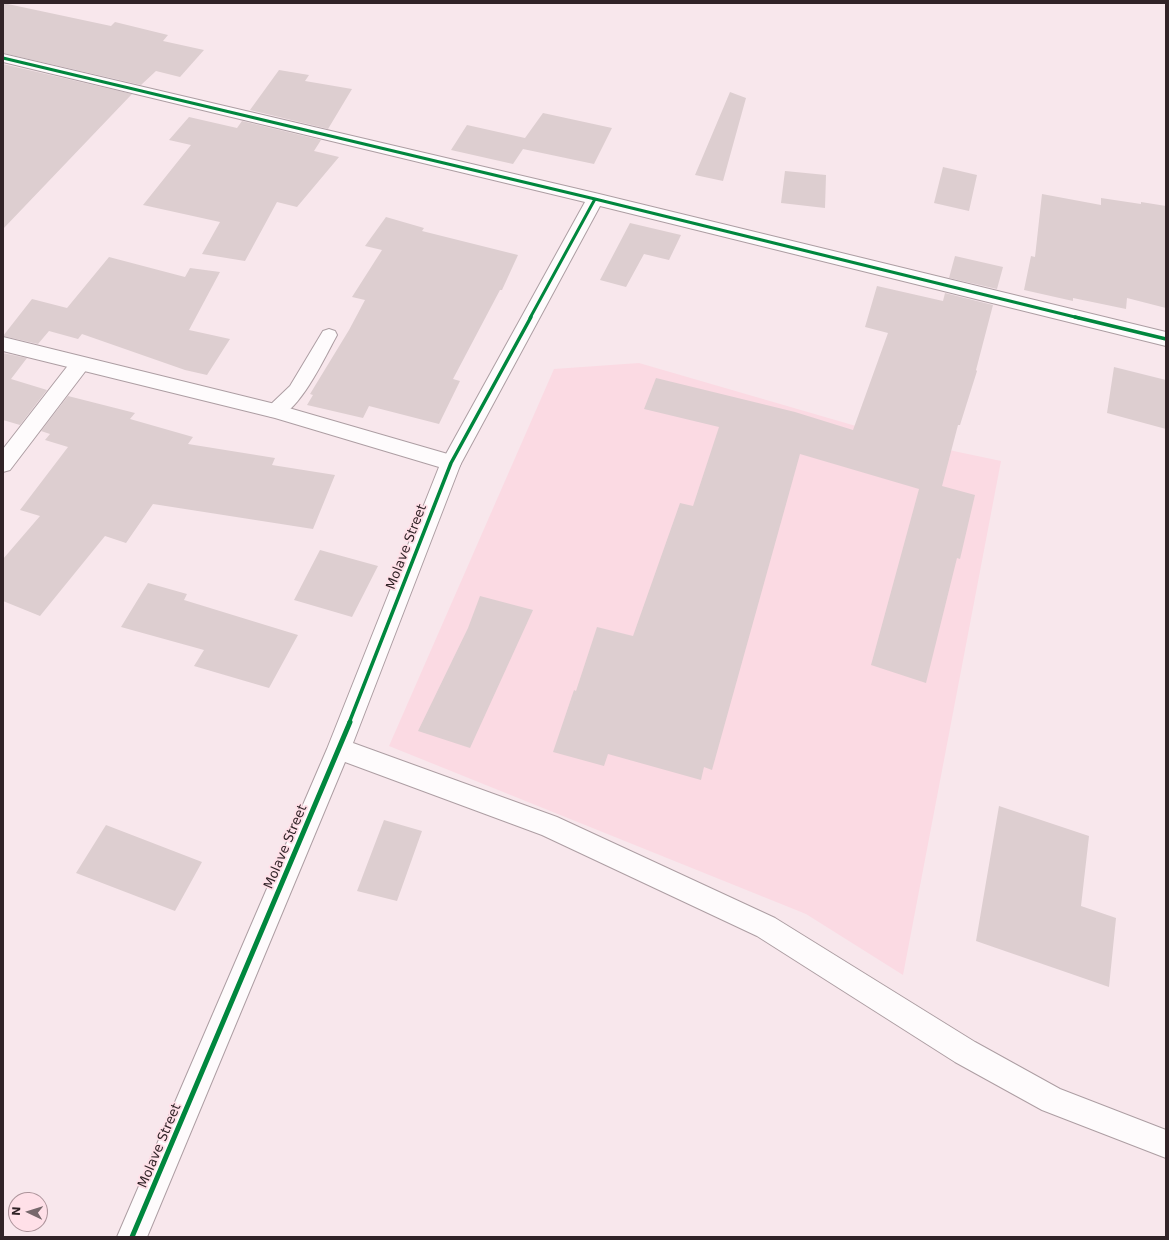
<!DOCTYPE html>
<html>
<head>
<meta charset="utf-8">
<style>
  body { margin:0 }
  #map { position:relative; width:1169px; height:1240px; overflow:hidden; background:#f8e7ec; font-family:"DejaVu Sans",sans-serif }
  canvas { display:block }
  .frame { position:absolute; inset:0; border:4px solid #312327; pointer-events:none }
  .north { position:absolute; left:8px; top:1192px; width:40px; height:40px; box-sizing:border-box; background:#ffe0e8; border:1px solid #ad949b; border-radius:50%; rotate:274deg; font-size:11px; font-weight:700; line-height:16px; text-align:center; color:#312327 }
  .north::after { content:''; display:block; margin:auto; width:14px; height:18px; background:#77686c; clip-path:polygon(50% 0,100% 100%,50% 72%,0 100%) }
</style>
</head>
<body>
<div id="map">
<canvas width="1169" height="1240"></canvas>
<div class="frame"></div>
<div class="north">N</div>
</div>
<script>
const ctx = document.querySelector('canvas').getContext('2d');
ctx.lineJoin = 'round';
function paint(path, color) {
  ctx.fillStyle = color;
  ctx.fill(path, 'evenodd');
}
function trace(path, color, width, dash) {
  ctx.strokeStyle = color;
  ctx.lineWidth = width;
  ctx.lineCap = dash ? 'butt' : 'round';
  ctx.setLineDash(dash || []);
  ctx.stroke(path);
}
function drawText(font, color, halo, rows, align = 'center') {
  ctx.font = font + ' "DejaVu Sans",sans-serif';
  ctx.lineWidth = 3.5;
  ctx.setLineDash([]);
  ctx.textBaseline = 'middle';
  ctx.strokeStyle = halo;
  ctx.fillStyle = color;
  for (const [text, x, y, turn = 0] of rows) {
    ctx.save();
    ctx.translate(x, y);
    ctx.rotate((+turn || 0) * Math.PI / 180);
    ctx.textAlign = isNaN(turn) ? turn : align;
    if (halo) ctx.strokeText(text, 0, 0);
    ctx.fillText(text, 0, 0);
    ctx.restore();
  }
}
const built = new Path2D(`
  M639,363L911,442L1001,461L903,975L806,914L389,746L554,369Z`);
const building = new Path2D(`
  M3,3L111,26L115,22L168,35L163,41L204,50L180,77L156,71L141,85L3,53Z
  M3,64L132,94L3,229Z
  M279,70L309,75L305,81L352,89L328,129L250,110Z
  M730,92L746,98L723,181L695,175Z
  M543,113L612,128L594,164L523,149L513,164L451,150L467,125L525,138Z
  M189,117L237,128L242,121L321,140L314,151L339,157L297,207L277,202L245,261L202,254L220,222L143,205L191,145L169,140Z
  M943,167L977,175L969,211L934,203Z
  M785,171L826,175L825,208L781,203Z
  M1042,194L1101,205V198L1141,204V202L1166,206V308L1127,298L1126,309L1073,298V301L1024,290L1031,256L1035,257Z
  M386,217L424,228L422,231L518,255L502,290H500L453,379L460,381L439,424L369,406L363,418L307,405L313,395L310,394L349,330L365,300L352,297L382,250L365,246Z
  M630,223L681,235L669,260L644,254L626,287L600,280Z
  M955,256L1003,267L997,289L949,278Z
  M109,257L185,277L190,268L220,272L189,330L230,339L207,375L185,370L82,334L78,339L49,331L38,344L3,336L32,299L67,308Z
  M877,286L943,301L945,293L993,305L976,370L977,371L960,425H958L942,486L975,495L960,559L957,558L926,683L871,665L919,489L800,454L712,770L704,767L701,780L608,754L604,766L553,752L574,690L576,691L597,627L633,636L680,503L693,506L719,427L644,409L656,378L795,412L853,430L888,333L865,327Z
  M3,353L27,358L11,379L47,390L20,425L3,420Z
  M1114,367L1166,380V429L1107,413Z
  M68,396L135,413L130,419L193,437L188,444L275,458L272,465L335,475L313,529L153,504L126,543L105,536L40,616L3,601V559L40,516L20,510L68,447L45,440L50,434L41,431Z
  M320,550L378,566L352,617L294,600Z
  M148,583L187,594L184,600L298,635L269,688L194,666L204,650L121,627Z
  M480,596L533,610L470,748L418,731L468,628Z
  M999,806L1089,836L1081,906L1116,918L1109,987L976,941Z
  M384,820L422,831L397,901L357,891Z
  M106,825L202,862L175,911L76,873Z`);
const service = new Path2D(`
  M329,329L335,331L337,335C325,357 303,404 281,416C276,418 273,417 269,416L266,411L269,406L290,386L323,331Z`);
const minor = new Path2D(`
  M3,54L595,193L1166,332V346L600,206L458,469L451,471L444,469L441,463L585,202L3,62Z
  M80,357L87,359L89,364L87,369L10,470L3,472V449L73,359Z`);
const tertiary = new Path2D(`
  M3,337L275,404L458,457L461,463L353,743L557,817L775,918L975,1042L1060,1089L1166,1130V1158L1042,1110L955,1062L757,936L542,835L345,762L147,1237H117L327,749L439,467L275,418L3,351Z`);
const cyclewayFar2 = new Path2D(`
  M3,58L595,199L1079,318
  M530,318L595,199`);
const cyclewayFar1 = new Path2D(`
  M1075,317L1166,339
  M349,723L451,463L531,317`);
const cycleway = new Path2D(`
  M132,1237L350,722`);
const streetNames = [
  ["Molave Street",407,547,-69],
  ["Molave Street",286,847,-67],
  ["Molave Street",160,1146,-67]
];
paint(built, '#fbdae3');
paint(building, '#ddced0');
trace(service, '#ad9ea3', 2);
trace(minor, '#ad9ea3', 2);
trace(tertiary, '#ad9ea3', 2);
paint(service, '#fefbfc');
paint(minor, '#fefbfc');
paint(tertiary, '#fefbfc');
trace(cyclewayFar2, '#00873e', 3);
trace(cyclewayFar1, '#00873e', 3.5);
trace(cycleway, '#00873e', 5);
drawText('13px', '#312327', '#ffe0e8', streetNames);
</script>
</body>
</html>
